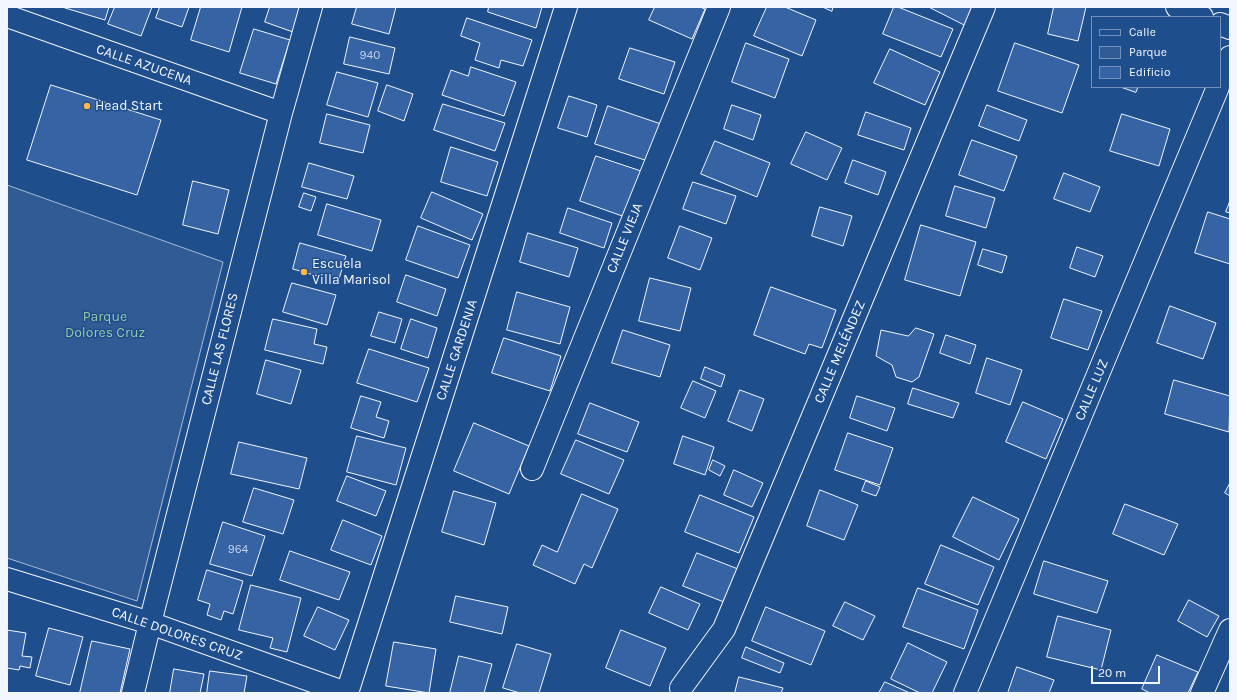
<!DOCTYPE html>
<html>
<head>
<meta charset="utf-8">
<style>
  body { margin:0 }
  #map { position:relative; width:1237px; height:700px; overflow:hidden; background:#1f4e8c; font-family:Karla,sans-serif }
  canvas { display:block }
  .frame { position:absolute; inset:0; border:8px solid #f2f6ff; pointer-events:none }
  .legend { position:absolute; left:1091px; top:16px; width:130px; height:72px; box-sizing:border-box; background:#1f4e8c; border:1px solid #7391ba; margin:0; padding:5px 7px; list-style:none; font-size:12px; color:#f2f6ff }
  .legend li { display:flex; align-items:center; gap:8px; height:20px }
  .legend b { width:20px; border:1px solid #7391ba }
  .scale { position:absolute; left:1091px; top:666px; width:69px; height:18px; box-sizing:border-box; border:2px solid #f2f6ff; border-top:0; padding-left:5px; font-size:12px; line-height:14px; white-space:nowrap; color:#f2f6ff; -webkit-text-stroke:3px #1f4e8c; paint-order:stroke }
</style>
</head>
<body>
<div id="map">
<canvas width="1237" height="700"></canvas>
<div class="frame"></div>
<ul class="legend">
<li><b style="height:5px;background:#1f4e8c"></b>Calle</li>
<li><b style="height:11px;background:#305b95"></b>Parque</li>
<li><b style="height:11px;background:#3563a3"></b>Edificio</li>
</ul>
<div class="scale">20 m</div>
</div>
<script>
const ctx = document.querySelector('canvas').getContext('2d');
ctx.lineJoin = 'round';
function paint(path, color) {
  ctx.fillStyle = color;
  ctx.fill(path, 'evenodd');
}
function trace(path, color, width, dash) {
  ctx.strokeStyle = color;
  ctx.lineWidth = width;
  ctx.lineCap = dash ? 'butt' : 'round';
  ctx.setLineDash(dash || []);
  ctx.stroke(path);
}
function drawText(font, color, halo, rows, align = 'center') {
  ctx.font = font + ' Karla,sans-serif';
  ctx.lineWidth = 3;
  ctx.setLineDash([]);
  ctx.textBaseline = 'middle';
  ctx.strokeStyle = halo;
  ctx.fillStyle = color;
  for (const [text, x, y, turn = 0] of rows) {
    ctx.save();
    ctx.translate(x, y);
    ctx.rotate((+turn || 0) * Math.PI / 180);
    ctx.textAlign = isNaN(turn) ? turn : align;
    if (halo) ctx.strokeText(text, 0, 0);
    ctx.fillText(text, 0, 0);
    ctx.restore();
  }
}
const green = new Path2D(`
  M7,185L223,262L137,601L7,558Z`);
const building = new Path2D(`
  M65,7H109L105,20L65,8Z
  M115,7H152L141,36L108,24Z
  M160,7H189L182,27L156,18Z
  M201,7H242L229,52L191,40Z
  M270,7H302L293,32L265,22Z
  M357,7H396L389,34L352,24Z
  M489,7H542L536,28L488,12Z
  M655,7H700L705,9L692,39L649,20Z
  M767,7H785L816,20L802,56L754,36Z
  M823,7H833L832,11Z
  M894,7H898L953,29L941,57L883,34Z
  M929,7H977L967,26Z
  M1054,7H1086L1078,41L1048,34Z
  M467,18L532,40L523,66L501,60L499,68L475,60L480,43L461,36Z
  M254,29L290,40L276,84L240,73Z
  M350,37L395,48L389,74L344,64Z
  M746,43L789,59L775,98L732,82Z
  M1015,43L1079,65L1062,113L998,91Z
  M630,48L675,62L664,94L619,79Z
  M890,49L940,72L925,105L874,83Z
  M471,67L516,82L504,116L442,95L451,70L468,76Z
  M337,72L378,83L368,117L327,105Z
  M51,85L161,120L137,195L27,160Z
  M387,85L413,94L404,121L378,111Z
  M1121,87H1138L1136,92Z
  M569,96L597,105L587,137L558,128Z
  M443,104L505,123L495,151L434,130Z
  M732,105L761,115L753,140L724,129Z
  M987,105L1027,120L1019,141L979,126Z
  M608,106L661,124L648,161L595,144Z
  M866,112L911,128L904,150L858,135Z
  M327,114L370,125L363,153L320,143Z
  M1122,114L1170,129L1159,166L1110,151Z
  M806,132L842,148L827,180L791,164Z
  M972,140L1017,156L1004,191L959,175Z
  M715,141L770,163L757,197L701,174Z
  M451,147L498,162L487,196L441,182Z
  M596,156L641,171L625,217L580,201Z
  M853,160L886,172L878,195L845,183Z
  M309,163L354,176L347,199L302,187Z
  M1064,173L1100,187L1090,212L1054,199Z
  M193,181L229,190L218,234L183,225Z
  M693,182L736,196L726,224L683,209Z
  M955,186L995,198L986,228L946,216Z
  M432,192L483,214L472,240L421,218Z
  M304,193L316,197L311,211L299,207Z
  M1230,201V213L1226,212Z
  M327,204L381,220L372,251L318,235Z
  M820,207L852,216L843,246L812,236Z
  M568,208L612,223L604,248L560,233Z
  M1208,212L1230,219V264L1195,253Z
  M921,225L976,242L960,296L905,280Z
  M418,226L470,245L458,278L406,260Z
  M680,226L712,238L700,270L668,258Z
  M528,233L578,248L569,277L520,262Z
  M300,243L346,256L338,282L293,269Z
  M1077,247L1103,256L1095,277L1070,268Z
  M983,249L1007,256L1002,273L978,265Z
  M406,275L446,289L437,316L397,302Z
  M650,278L691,288L680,331L639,321Z
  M292,283L336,295L327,325L283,312Z
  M771,287L836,310L822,348L809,344L805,354L754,335Z
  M517,292L570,307L560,344L507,330Z
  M1064,299L1102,311L1088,350L1051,338Z
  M1170,306L1216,323L1203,359L1157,343Z
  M379,312L402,319L395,343L371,336Z
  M273,319L317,329L314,344L327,347L323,364L265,350Z
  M411,319L437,328L428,358L401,349Z
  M916,328L934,334L919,377L912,382L896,377L892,365L876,356L881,330L908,336Z
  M623,330L670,345L660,377L612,363Z
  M946,335L976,345L970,364L940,353Z
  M504,338L561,356L550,391L492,373Z
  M369,349L429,368L417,402L357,383Z
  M987,358L1022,370L1010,405L976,393Z
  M266,360L301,370L291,404L257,394Z
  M705,367L725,375L721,387L701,379Z
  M1174,380L1230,396L1229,432L1165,414Z
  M693,381L716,391L705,418L681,408Z
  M913,388L959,403L953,418L908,404Z
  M740,390L764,399L752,431L728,421Z
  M361,396L381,402L376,417L389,421L384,438L351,428Z
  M857,396L895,408L887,431L850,418Z
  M1023,402L1063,419L1046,459L1006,442Z
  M590,403L639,422L627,452L578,434Z
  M474,423L529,446L509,494L454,471Z
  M848,433L893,448L880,485L835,470Z
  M357,436L406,448L396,485L347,472Z
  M683,436L714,447L705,475L674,464Z
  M576,440L624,460L609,494L561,474Z
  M239,442L307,458L299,489L231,474Z
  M713,460L725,466L720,476L709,470Z
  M734,470L763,483L752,507L724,495Z
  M347,476L386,491L376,516L337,501Z
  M866,481L880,487L876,496L862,491Z
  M1230,483V496L1225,493Z
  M254,488L294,500L283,534L243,522Z
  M820,490L858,505L844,540L807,526Z
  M454,491L496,503L484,545L442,532Z
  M582,494L618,509L592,568L584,564L575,584L533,565L542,545L557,552Z
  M700,495L754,517L739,553L685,532Z
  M973,497L1019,519L999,560L953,537Z
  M1125,504L1178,524L1164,555L1113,534Z
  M343,520L382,536L371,565L331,550Z
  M223,522L265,536L252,576L210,564Z
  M941,545L994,567L978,605L925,584Z
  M290,551L350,572L339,600L280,580Z
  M697,553L738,569L724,602L683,586Z
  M1044,561L1108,581L1097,613L1034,594Z
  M207,570L243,581L233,614L224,611L221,620L207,615L210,604L198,600Z
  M251,585L301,598L287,652L270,648L273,638L239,630Z
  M661,587L700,604L688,630L649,613Z
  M918,588L978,610L964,649L903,627Z
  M456,596L508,607L502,634L450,622Z
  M1189,600L1219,616L1207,637L1178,621Z
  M845,602L875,616L863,640L833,626Z
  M318,607L349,620L335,650L304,636Z
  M766,607L825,631L811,665L752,641Z
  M1058,616L1111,630L1101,670L1047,657Z
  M49,628L83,637L70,685L36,676Z
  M7,630L26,633L22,656L32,657L30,668L20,666L19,670L7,668Z
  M621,630L666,648L650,686L606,668Z
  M92,641L130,649L120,693H80Z
  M394,642L436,649L429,693L386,686Z
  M908,643L947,662L932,693H920L891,679Z
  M517,644L551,654L539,693H520L503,688Z
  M746,647L784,663L780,673L742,658Z
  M1157,655L1198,672L1188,693H1150L1142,689Z
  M459,656L492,664L484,693H450Z
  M1017,667L1054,680L1049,693H1008Z
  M174,669L204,674L200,693H170Z
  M210,671L247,676L244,693H207Z
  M739,677L783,688L781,693H735Z
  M885,682L910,693H879Z`);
const minor = new Path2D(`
  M1177,7L1202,17
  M7,16L281,113
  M1220,24L1230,28
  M1220,81L1230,57
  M532,469L719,7
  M7,579L150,623L346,693
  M681,688L724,629L984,7
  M133,693L150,623L281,113L311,7
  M347,693L566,7
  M965,693L1218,87
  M1202,693L1230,630`);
const markers = [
  [87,106,4,"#ffb74d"],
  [304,272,4,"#ffb74d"]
];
const numberNames = [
  ["940",370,56],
  ["964",238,550]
];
const streetNames = [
  ["CALLE AZUCENA",144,65,19],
  ["CALLE VIEJA",625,238,-68],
  ["CALLE LAS FLORES",220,349,-76],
  ["CALLE GARDENIA",457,350,-72],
  ["CALLE MELÉNDEZ",840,352,-67],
  ["CALLE LUZ",1092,390,-67],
  ["CALLE DOLORES CRUZ",177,634,19]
];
const poiNames = [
  ["Head Start",95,106],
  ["Escuela",312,264],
  ["Villa Marisol",312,280]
];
const parkNames = [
  ["Parque",105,317],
  ["Dolores Cruz",105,333]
];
paint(green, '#305b95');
trace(green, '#a8bbd7', 1);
paint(building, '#3563a3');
trace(building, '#f2f6ff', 1);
trace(minor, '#f2f6ff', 24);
trace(minor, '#1f4e8c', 22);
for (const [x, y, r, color] of markers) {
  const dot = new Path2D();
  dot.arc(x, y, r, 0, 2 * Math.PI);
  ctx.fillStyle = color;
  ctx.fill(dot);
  trace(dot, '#1f4e8c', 1.5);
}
drawText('12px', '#c3d1e8', null, numberNames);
drawText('14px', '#f2f6ff', '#1f4e8c', streetNames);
drawText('14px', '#f2f6ff', '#1f4e8c', poiNames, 'left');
drawText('14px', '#97c8a6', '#1f4e8c', parkNames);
</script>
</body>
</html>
